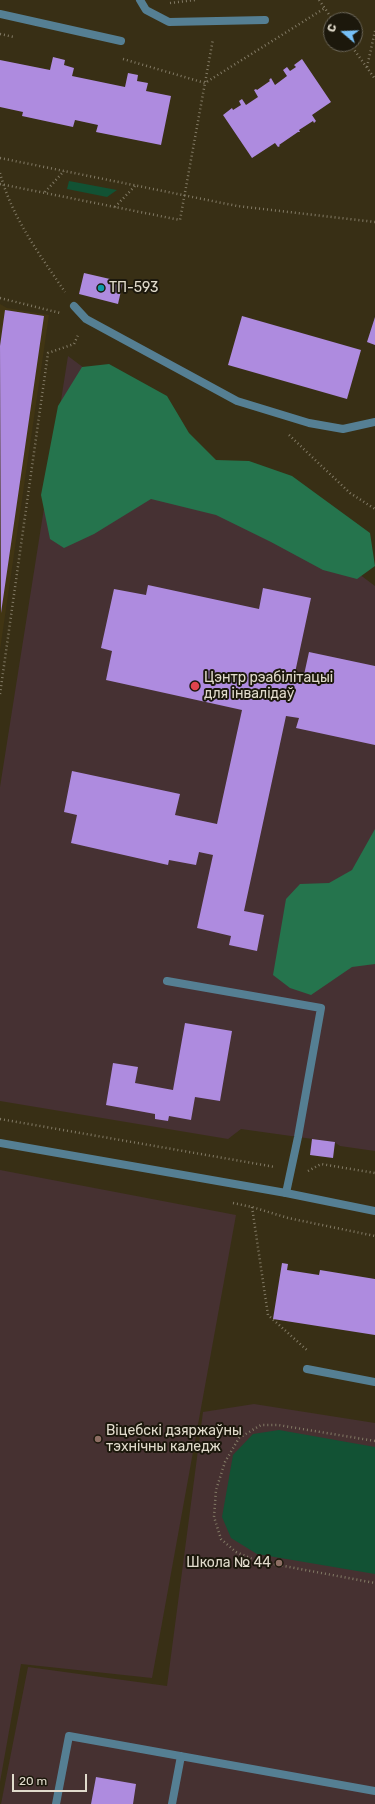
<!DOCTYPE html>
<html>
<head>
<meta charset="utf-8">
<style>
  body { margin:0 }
  #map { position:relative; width:375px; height:1804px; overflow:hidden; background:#382f15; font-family:Rubik,sans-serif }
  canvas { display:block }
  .north { position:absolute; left:323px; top:12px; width:40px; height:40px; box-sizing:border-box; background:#1c180c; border:1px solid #6b6659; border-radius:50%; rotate:289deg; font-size:11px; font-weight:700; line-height:16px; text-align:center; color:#e1dbcc }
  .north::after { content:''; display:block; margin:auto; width:14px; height:18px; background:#76c0f7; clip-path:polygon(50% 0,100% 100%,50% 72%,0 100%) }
  .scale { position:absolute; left:12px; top:1774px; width:75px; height:18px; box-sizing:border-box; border:2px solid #e1dbcc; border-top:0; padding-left:5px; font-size:12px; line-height:14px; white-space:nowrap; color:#e1dbcc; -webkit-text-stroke:3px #1c180c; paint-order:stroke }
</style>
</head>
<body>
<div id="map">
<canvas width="375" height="1804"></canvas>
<div class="north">С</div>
<div class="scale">20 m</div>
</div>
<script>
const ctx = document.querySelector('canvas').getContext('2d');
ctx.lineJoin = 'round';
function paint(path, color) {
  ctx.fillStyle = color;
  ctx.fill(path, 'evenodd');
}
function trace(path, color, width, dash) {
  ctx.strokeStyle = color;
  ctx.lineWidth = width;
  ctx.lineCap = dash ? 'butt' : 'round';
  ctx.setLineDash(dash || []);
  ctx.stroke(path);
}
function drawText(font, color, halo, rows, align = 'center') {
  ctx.font = font + ' Rubik,sans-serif';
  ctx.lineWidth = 4;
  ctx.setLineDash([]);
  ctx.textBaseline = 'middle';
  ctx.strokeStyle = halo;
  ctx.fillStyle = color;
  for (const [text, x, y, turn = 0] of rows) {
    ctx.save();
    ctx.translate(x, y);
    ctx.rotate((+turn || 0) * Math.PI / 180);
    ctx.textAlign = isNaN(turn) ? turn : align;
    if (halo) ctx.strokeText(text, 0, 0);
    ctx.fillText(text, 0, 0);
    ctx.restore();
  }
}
const built = new Path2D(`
  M0,304L7,308L49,315L0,650Z`);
const education = new Path2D(`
  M0,1170L236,1215L152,1678L21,1664L0,1782Z
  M254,1404L375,1423V1804H1L28,1667L167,1686L203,1412Z`);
const medical = new Path2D(`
  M68,356L375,586V1151L340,1146L334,1142L241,1129L228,1139L0,1101V787Z`);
const green = new Path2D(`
  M69,181L117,190L107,197L67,189Z
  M279,1430L375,1447V1574L257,1554L231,1538L222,1517L233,1455L253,1434Z`);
const forest = new Path2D(`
  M109,364L167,396L189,433L216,460L249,461L292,476L370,533L375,566L357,579L323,570L271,542L216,515L151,499L94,534L64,548L50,539L41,495L58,406L82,367Z
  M375,829V964L352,967L311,995L290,988L273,975L286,899L300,884L329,883L352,870Z`);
const building = new Path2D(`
  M53,57L65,60L64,65L74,68L72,76L125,87L128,73L138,75L137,81L148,83L146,91L171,96L161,145L96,132L98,125L75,120L73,127L22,116L23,112L0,107V60L50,70Z
  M302,59L331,102L312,115L316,121L314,123L313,121L299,130L300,132H298L279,145L280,146L278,147L275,143L252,158L223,115L232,108L233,110L241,105L239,101L242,99L246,105L258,97L254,90L256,89L257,90L270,81L269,80L271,78L275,85L287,76L283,70L287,67L290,71L296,67L294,65Z
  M84,273L123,282L118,304L79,294Z
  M5,310L44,316L1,613L0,346Z
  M242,316L361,350L347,399L228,365Z
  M375,317V345L367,342Z
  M148,585L259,609L263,588L311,598L293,682L302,684L309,652L375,666V745L296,728L299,718L286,716L244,911L264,915L257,951L229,945L231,936L197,928L213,855L199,852L196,865L169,860L168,865L71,843L77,815L64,812L72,771L180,794L175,815L217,824L242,710L106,680L112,651L101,648L114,589L146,595Z
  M185,1023L232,1031L220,1101L195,1097L191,1120L169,1116L168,1121L155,1119V1114L106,1105L113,1063L138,1067L135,1083L173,1090Z
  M312,1139L335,1142L333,1158L310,1155Z
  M282,1263L288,1264L287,1270L319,1275L320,1270L375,1279V1335L273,1319Z
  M96,1777L136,1784L133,1804H91Z`);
const path = new Path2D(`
  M319,0L333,20
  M170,3L195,0
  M0,34L14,37
  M350,44L375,79
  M123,59L205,83L325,8
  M367,67L375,31
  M0,158L237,206L375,222
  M0,173C12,218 40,255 65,292
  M0,184L180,220L213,39
  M45,192L64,171
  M115,207L135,186
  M0,298L60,313
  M289,435L350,493L375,509
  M0,694L48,353L74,344L79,333
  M0,1119L275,1167
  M308,1171L321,1164L375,1173
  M233,1203L252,1207L288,1218L375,1236
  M252,1207L268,1315L308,1351
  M375,1441L278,1425H261L239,1438L225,1462L216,1490L214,1517L221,1539L236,1552L257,1561L375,1583`);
const lane = new Path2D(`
  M140,0L146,10L169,22L265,20
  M0,14L121,41
  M74,306L86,319L237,401L309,423L343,429L375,422
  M167,981L321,1008L298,1137L286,1193
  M307,1369L375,1382
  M56,1804L69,1736L375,1791
  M172,1804L181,1756`);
const street = new Path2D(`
  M0,1143L286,1193L375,1211`);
const markers = [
  [101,288,4,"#0f9aa8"],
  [195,686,5,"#e0444e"],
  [98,1439,4,"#8d6e63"],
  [279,1563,4,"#8d6e63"]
];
const poiNames = [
  ["ТП-593",109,288],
  ["Цэнтр рэабілітацыі",204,678],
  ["для інвалідаў",204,694],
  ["Віцебскі дзяржаўны",106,1431],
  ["тэхнічны каледж",106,1447],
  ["Школа № 44",271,1563,"right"]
];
paint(built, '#413513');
paint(education, '#463131');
paint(medical, '#463133');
paint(green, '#125234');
paint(forest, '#25744d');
paint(building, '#ae8bdf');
trace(path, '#837b66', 2.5, [1, 3]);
trace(lane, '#557f93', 8);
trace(street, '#557f93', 8);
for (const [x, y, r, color] of markers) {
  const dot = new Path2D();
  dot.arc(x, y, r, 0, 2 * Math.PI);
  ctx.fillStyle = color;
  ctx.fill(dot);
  trace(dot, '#1c180c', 1.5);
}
drawText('14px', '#e1dbcc', '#1c180c', poiNames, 'left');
</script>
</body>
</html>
